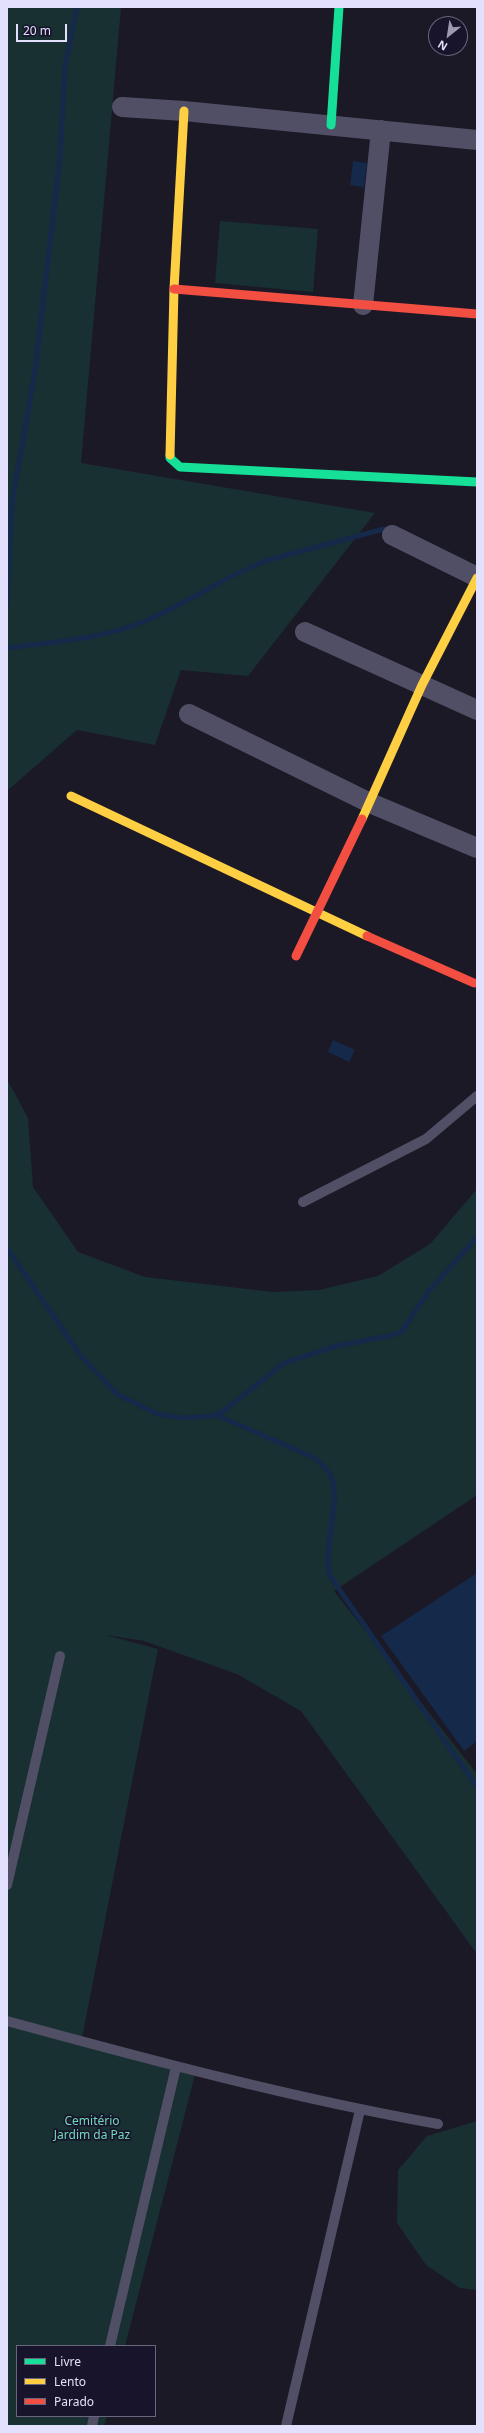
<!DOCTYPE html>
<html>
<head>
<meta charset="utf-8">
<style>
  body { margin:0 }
  #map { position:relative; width:484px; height:2433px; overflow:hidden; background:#1b1926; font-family:"Noto Sans",sans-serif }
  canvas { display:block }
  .frame { position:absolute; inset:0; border:8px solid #e3e0fd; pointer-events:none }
  .legend { position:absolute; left:16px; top:2345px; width:140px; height:72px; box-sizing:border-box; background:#17142b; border:1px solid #69667f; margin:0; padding:5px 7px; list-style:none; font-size:12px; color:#e3e0fd }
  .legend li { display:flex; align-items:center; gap:8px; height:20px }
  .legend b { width:20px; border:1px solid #69667f }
  .north { position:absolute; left:428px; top:16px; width:40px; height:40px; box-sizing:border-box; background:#17142b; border:1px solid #69667f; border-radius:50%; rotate:210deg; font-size:11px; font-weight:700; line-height:16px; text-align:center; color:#e3e0fd }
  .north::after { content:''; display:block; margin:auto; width:14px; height:18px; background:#9d9ab2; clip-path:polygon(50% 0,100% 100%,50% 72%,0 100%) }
  .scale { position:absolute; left:16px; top:24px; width:51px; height:18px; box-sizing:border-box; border:2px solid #e3e0fd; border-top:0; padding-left:5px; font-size:12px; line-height:14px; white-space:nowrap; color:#e3e0fd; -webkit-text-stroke:3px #17142b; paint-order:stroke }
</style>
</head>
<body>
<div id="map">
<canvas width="484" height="2433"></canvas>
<div class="frame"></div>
<ul class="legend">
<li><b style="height:5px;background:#16e098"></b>Livre</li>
<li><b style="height:5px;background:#ffcf43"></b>Lento</li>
<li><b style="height:5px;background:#f24e42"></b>Parado</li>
</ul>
<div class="north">N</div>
<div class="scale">20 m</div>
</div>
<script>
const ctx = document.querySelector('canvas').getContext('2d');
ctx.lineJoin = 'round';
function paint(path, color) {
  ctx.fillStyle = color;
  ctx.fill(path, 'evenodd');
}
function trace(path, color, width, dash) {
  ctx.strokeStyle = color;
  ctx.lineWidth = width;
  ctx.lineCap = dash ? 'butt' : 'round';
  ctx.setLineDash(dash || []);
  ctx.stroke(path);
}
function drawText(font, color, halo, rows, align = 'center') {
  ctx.font = font + ' "Noto Sans",sans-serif';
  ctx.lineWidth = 3.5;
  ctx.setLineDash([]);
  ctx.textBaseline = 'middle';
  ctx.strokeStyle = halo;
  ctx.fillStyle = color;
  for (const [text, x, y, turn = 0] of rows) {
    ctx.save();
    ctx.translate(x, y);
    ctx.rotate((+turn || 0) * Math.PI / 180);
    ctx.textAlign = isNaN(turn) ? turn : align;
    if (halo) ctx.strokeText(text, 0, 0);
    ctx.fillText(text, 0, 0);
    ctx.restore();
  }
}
const green = new Path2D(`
  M7,7H121L81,463L375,513L248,676L181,670L155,745L77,730L7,791Z
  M220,221L318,229L313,292L215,283Z
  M7,1079L28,1118L33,1187L78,1252L145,1277L273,1292L319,1290L378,1276L430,1244L477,1189V1495L334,1591L477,1774V1954L301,1711L237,1674L144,1641L106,1635L158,1649L82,2038L197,2067L125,2346H17V2416H107L104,2426H7Z
  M477,2121V2290L460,2288L426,2265L397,2223L398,2170L427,2136Z`);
const water = new Path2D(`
  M353,161L367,163L364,187L350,185Z
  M333,1040L355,1050L349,1062L328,1052Z
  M477,1573V1741L464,1751L381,1636Z`);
const stream = new Path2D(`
  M7,605L12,502L35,371L60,157L65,65L77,7
  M7,648C52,642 103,639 145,621C188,603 225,576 268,560L384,529
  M7,1248L80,1355L117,1394L157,1414L182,1418L211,1416L221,1413L284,1363L336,1346L394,1335L402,1331L429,1291L477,1237
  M216,1415L315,1458C320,1463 326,1468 330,1474C343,1499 322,1544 330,1576L477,1787`);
const lane = new Path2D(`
  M303,1202L426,1139L477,1096
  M7,1885L60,1656
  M7,2021C150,2060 292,2098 438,2124
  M110,2346L176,2067
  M92,2426L94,2416
  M286,2426L360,2110`);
const street = new Path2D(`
  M122,107L184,111L477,140
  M363,305L381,130
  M392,535L477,577
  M305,632L477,710
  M189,714L370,803L477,848`);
const fast = new Path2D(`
  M331,125L339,7
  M170,455V458L180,467L477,482`);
const slow = new Path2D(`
  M170,455L174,289L184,111
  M71,796L367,936
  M362,819L422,685L477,578`);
const jam = new Path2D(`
  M174,289L477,314
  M367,936L474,983
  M296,956L362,819`);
const parkNames = [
  ["Cemitério",92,2122],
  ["Jardim da Paz",92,2136]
];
paint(green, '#183031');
paint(water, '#15294a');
trace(stream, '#15294a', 5);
trace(lane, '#504f65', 10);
trace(street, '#504f65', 20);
trace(fast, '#16e098', 9);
trace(slow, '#ffcf43', 9);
trace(jam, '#f24e42', 9);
drawText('12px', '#70d9bd', '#17142b', parkNames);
</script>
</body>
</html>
